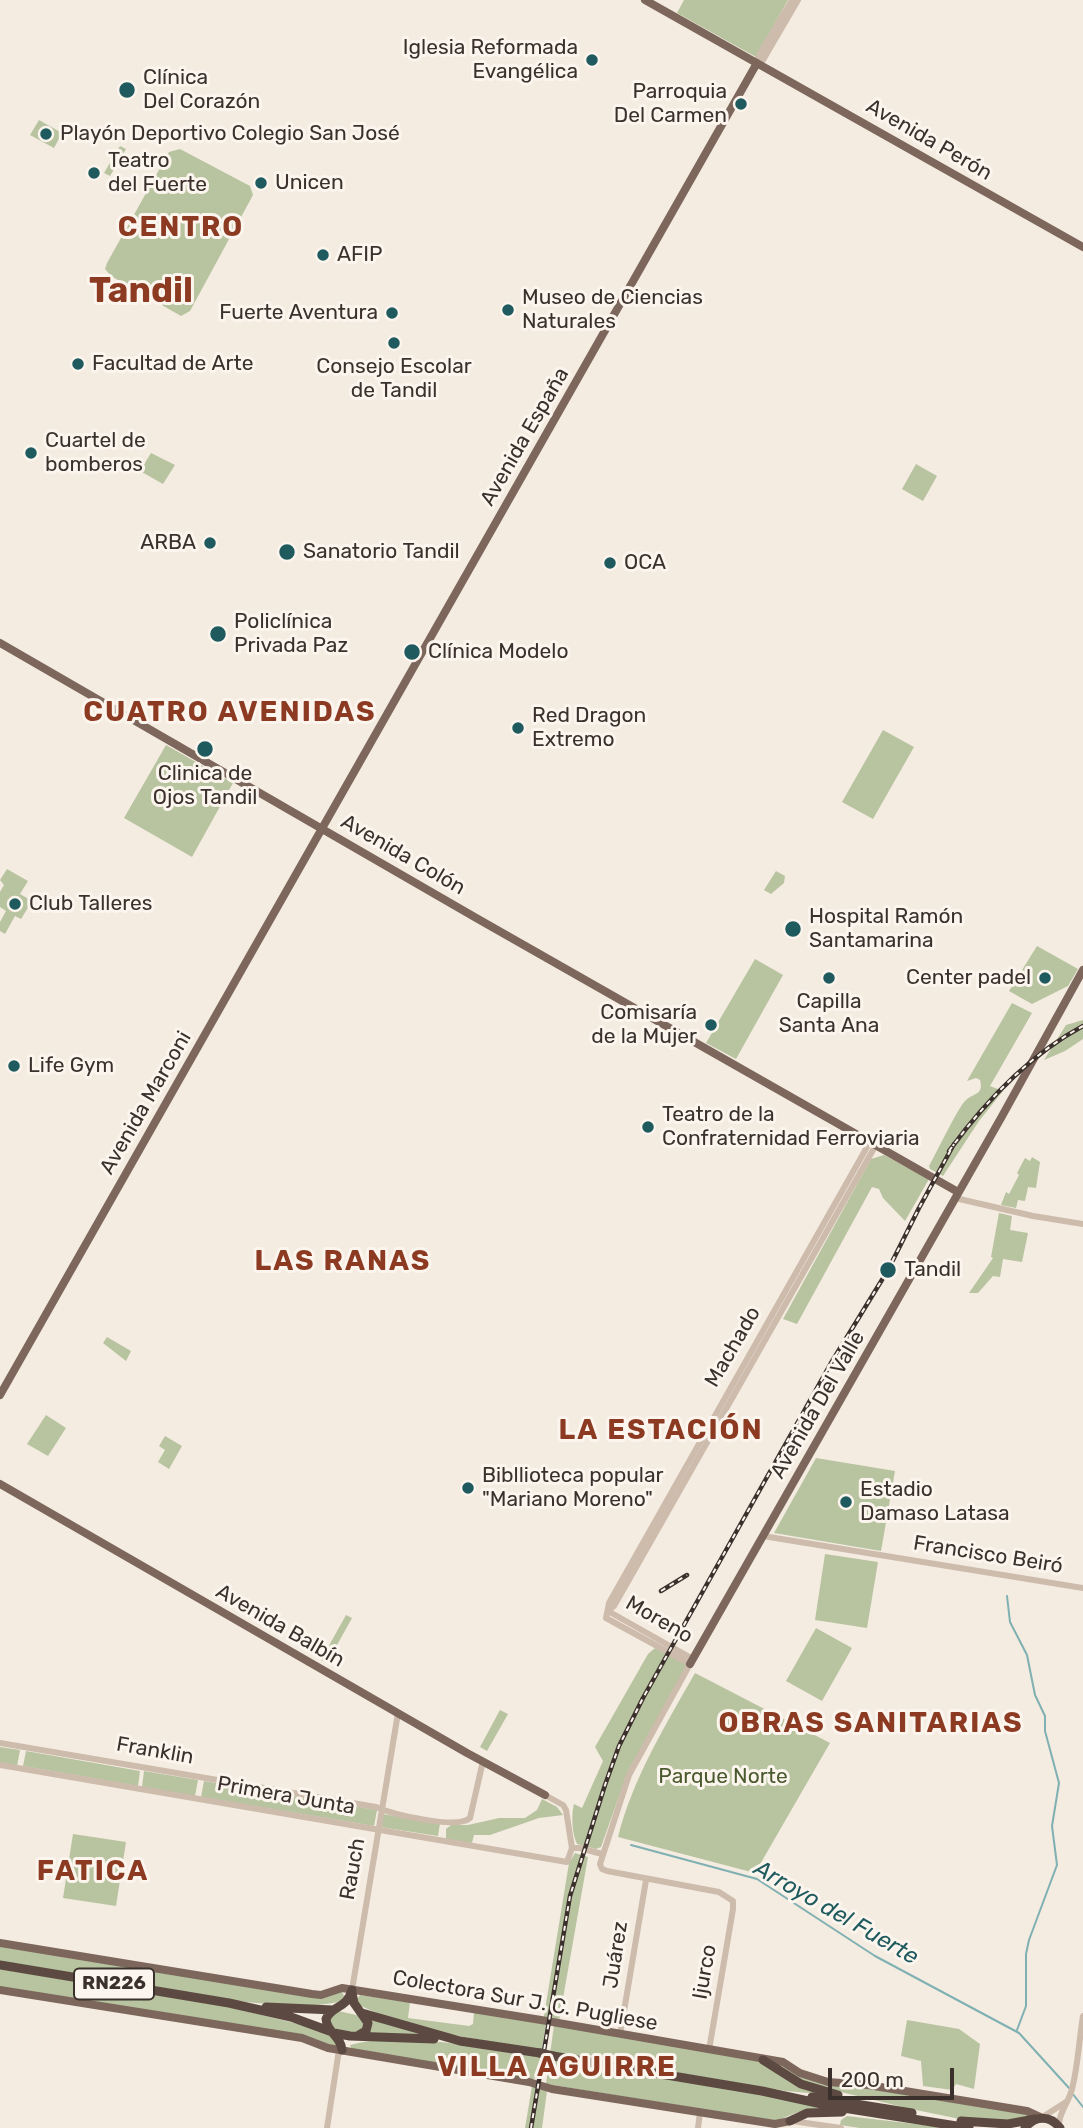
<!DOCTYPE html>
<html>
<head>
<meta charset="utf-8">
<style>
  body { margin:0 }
  #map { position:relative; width:1083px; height:2128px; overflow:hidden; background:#f4ebe1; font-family:Rubik,sans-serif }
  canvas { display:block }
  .scale { position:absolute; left:828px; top:2068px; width:126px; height:32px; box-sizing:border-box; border:4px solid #3b302b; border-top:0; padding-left:9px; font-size:21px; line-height:24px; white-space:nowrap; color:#3b302b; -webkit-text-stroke:5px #fbf5ee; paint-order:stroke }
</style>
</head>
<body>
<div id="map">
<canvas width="1083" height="2128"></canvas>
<div class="scale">200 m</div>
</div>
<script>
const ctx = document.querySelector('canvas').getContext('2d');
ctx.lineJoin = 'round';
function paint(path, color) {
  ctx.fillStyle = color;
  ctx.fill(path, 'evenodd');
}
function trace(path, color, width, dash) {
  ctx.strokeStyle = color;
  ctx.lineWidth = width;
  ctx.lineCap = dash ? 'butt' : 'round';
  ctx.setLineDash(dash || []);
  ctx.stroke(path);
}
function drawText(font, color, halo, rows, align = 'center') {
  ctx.font = font + ' Rubik,sans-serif';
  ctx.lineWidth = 6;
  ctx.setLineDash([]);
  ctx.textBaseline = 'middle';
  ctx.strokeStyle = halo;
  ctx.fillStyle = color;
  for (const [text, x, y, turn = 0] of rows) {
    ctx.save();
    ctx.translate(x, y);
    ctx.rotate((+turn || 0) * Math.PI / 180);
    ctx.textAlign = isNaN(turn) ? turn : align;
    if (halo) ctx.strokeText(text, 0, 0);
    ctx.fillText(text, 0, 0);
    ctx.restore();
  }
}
const green = new Path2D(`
  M684,0H788L756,57L677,13Z
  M39,120L62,133L54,148L30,135Z
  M120,146L126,149L110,176L104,173Z
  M180,149L250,186L253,195L190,311L181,316L111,276L105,269L107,263L169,152Z
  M151,453L175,465L163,484L140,471Z
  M916,464L937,476L923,501L902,489Z
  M883,730L914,747L873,819L842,802Z
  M166,745L233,783L192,857L124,818Z
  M7,869L28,881L20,894L32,901L21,919L15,916L5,934L0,931V922L6,911L0,907V892L4,885L0,880Z
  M776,871L785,876L784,883L771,894L764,890Z
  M1037,946L1078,969L1068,986L1032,1004L1009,991Z
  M755,959L783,975L736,1059L706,1043Z
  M1012,1003L1032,1013L990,1086L1003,1091L979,1121L943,1176L930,1169L929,1166C936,1154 958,1107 966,1100C974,1093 984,1095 980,1080L976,1078L967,1081Z
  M1083,1020V1039L1065,1051L1044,1060L1066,1025Z
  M884,1155L929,1179L905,1221L883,1198L879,1189L872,1187L797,1324L783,1319L871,1159Z
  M1032,1157L1040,1162L1036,1188L1028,1187L1025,1201L1018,1200L1016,1208L1001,1205L1006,1192L1009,1194L1019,1175L1017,1173L1025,1158L1030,1161Z
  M999,1213L1012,1216L1010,1230L1028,1233L1022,1262L1003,1259L1000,1277L993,1276L978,1293H969L993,1258L991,1257Z
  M107,1337L131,1351L126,1361L103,1343Z
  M46,1415L66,1428L48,1456L27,1444Z
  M165,1436L182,1446L169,1469L158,1462L165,1450L159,1446Z
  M816,1458L895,1471L881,1551L774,1533Z
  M825,1554L878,1562L867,1628L815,1620Z
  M346,1615L352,1618L327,1663L321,1660Z
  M816,1628L852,1648L822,1701L786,1681Z
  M655,1648L688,1665L628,1771L601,1847L596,1849L577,1844C572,1835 571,1814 574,1804L582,1808L603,1761L595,1747L648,1654Z
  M695,1673L830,1743L755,1873L618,1837C633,1778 665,1726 695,1673Z
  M500,1710L508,1714L487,1751L480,1747Z
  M0,1747L20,1750L17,1766L0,1763Z
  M26,1751L140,1771L138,1786L23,1766Z
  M144,1771L198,1780L195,1796L142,1787Z
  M204,1781L377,1810L374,1826L201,1797Z
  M542,1799L557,1807L563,1815L539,1818L490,1835H474L472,1843L446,1839V1829L451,1825H468L499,1818H525L537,1810Z
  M382,1814L440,1823L438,1836L380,1827Z
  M73,1834L126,1842L116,1906L63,1898Z
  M575,1853L588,1857L559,2021L544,2018V2016L569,1863Z
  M0,1945L315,1997L342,1991L345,1999C300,2023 61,1972 0,1962Z
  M0,1969L229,2007L306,2026L330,2036L337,2044L335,2046L0,1987Z
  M360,1995L410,2002L408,2018L469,2026L473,2024L474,2012L546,2024L537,2079L534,2078L533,2081L352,2050L350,2045C403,2030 484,2049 539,2056L540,2050C479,2039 413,2032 357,2004V1999Z
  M338,2011L361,2016L365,2028L356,2034L332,2028L328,2023L331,2014Z
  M370,2017L434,2037L367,2034Z
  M907,2020L959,2029L980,2044L974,2089L956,2084L952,2090L923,2086L921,2061L901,2056Z
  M554,2025L758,2061L830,2095L786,2091L574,2056L840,2110L798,2112L776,2121L546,2084Z
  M778,2064L853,2085L1034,2115L1002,2121L960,2119L911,2109L808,2084Z
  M532,2086L547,2091L542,2128H525Z
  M847,2116L949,2128H860L840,2125L841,2120Z`);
const stream = new Path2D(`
  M1007,1596L1010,1622L1027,1655L1035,1695L1045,1716V1731L1059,1783L1052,1826L1057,1865L1029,1940L1026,1954V2006L1017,2030
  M631,1845L757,1879L875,1956L1019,2033L1069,2088
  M1072,2093L1083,2107`);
const minor = new Path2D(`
  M757,63L763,60L798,0
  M757,63L758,57L792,0
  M955,1198L1033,1216L1083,1224
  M763,1536L1083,1588
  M608,1611L614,1606L651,1541L877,1143
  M608,1611L693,1659
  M0,1743L376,1807C392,1814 457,1830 470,1818L483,1761
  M0,1765L567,1862L572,1848L566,1810L563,1805L545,1795
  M572,1848H580L602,1854
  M352,1990L398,1713
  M620,2035L646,1880
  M709,2050L733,1909V1901L719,1892L607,1871L602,1869L600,1864L629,1775L690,1664L606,1618L609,1603L871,1140
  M1041,2118L1066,2102
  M792,2121L841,2128
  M1059,2126C1058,2114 1069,2102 1072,2089C1078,2066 1079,2040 1083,2016
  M327,2128L339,2050
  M698,2128L700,2112`);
const major = new Path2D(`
  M645,0L1083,247
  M0,643L478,919L958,1192
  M0,1395L757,63
  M0,1484L467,1753L545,1795
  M690,1664L1001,1118L1083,970
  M0,1943L312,1994L321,1995L342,1988L541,2020L783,2062L800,2073L828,2082L868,2085L1027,2111L1040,2117
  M0,1990L302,2038L328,2048L529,2082L552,2089L775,2124L790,2121`);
const highway = new Path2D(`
  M0,1965L229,2003L291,2017L332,2032
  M352,1993L354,2003L368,2023L366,2031L359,2035
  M266,2007L333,2010
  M362,2013L460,2041L540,2053
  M334,2033L350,2036L434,2039
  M342,2050C341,2036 327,2033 326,2019C332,2005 347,2009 352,1990
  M553,2056L762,2091L831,2106L969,2128
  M763,2060L801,2084L838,2095
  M812,2097L912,2113
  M790,2121L807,2113L842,2112
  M961,2121L1008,2124L1035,2119
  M1025,2128C1035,2115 1050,2115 1060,2128`);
const rail = new Path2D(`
  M949,1151C985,1102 1029,1055 1083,1026
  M661,1591L687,1575
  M531,2128L570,1896L605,1785L619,1746L643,1698L831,1363L888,1270L919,1208L954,1144`);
const highwayBridge = new Path2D(`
  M540,2053L553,2056`);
const markers = [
  [592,60,7,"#1f5a5e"],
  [127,90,9,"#1f5a5e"],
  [741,104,7,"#1f5a5e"],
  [46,134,7,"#1f5a5e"],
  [94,173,7,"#1f5a5e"],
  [261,183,7,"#1f5a5e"],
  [323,255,7,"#1f5a5e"],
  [508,310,7,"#1f5a5e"],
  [392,313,7,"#1f5a5e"],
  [394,343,7,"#1f5a5e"],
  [78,364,7,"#1f5a5e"],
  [31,453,7,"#1f5a5e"],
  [210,543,7,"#1f5a5e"],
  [287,552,9,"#1f5a5e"],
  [610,563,7,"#1f5a5e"],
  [218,634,9,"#1f5a5e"],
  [412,652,9,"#1f5a5e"],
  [518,728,7,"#1f5a5e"],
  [205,749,9,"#1f5a5e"],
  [15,904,7,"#1f5a5e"],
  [793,929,9,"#1f5a5e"],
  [829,978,7,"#1f5a5e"],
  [1045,978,7,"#1f5a5e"],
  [711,1025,7,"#1f5a5e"],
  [14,1066,7,"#1f5a5e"],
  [648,1127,7,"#1f5a5e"],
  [888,1270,9,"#1f5a5e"],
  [468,1488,7,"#1f5a5e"],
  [846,1502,7,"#1f5a5e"]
];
const shields = [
  [114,1984,80]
];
const shieldNames = [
  ["RN226",114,1984]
];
const poiNames = [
  ["Iglesia Reformada",578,48,"right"],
  ["Evangélica",578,72,"right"],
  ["Clínica",143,78],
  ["Del Corazón",143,102],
  ["Parroquia",727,92,"right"],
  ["Del Carmen",727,116,"right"],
  ["Playón Deportivo Colegio San José",60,134],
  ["Teatro",108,161],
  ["del Fuerte",108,185],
  ["Unicen",275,183],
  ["AFIP",337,255],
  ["Museo de Ciencias",522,298],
  ["Naturales",522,322],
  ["Fuerte Aventura",378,313,"right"],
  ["Facultad de Arte",92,364],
  ["Consejo Escolar",394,367,"center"],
  ["de Tandil",394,391,"center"],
  ["Cuartel de",45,441],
  ["bomberos",45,465],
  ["ARBA",196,543,"right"],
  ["Sanatorio Tandil",303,552],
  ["OCA",624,563],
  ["Policlínica",234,622],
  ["Privada Paz",234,646],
  ["Clínica Modelo",428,652],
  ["Red Dragon",532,716],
  ["Extremo",532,740],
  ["Clinica de",205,774,"center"],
  ["Ojos Tandil",205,798,"center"],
  ["Club Talleres",29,904],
  ["Hospital Ramón",809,917],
  ["Santamarina",809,941],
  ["Center padel",1031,978,"right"],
  ["Capilla",829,1002,"center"],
  ["Santa Ana",829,1026,"center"],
  ["Comisaría",697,1013,"right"],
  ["de la Mujer",697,1037,"right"],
  ["Life Gym",28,1066],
  ["Teatro de la",662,1115],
  ["Confraternidad Ferroviaria",662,1139],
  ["Tandil",904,1270],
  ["Bibllioteca popular",482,1476],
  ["\"Mariano Moreno\"",482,1500],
  ["Estadio",860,1490],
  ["Damaso Latasa",860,1514]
];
const streetNames = [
  ["Avenida Perón",929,140,30],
  ["Avenida España",525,437,-60],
  ["Avenida Colón",403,855,30],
  ["Avenida Marconi",146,1103,-60],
  ["Machado",733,1347,-60],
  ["Avenida Del Valle",818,1405,-60],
  ["Francisco Beiró",988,1555,9],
  ["Moreno",659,1620,30],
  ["Avenida Balbín",280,1626,30],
  ["Franklin",155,1751,10],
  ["Primera Junta",286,1796,10],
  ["Rauch",353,1869,-80],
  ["Juárez",616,1955,-81],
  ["Ijurco",705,1972,-80],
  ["Colectora Sur J. C. Pugliese",525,2001,10]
];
const parkNames = [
  ["Parque Norte",723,1777]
];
const waterNames = [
  ["Arroyo del Fuerte",836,1913,30]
];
const districtNames = [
  ["CENTRO",181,228],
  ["CUATRO AVENIDAS",230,713],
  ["LAS RANAS",343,1262],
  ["LA ESTACIÓN",661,1431],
  ["OBRAS SANITARIAS",871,1724],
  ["FATICA",93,1872],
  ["VILLA AGUIRRE",557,2068]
];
const townNames = [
  ["Tandil",141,292]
];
paint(green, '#b8c4a0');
trace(stream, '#7fb0b2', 2);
trace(minor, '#cdbbac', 6);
trace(major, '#7d675c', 8);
trace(highway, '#5c4a42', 9);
trace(rail, '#3b302b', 4.5);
trace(rail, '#fbf5ee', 2, [5]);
trace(highwayBridge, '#5c4a42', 9);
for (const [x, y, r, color] of markers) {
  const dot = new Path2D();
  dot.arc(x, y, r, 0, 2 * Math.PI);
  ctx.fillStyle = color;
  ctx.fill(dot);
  trace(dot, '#fbf5ee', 2.5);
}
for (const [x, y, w] of shields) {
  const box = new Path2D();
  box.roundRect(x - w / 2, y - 15.5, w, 31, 5);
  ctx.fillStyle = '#fbf5ee';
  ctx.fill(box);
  trace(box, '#3b302b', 2);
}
drawText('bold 19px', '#3b302b', null, shieldNames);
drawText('21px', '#3b302b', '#fbf5ee', poiNames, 'left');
drawText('21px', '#3b302b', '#fbf5ee', streetNames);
drawText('21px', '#4a5a2e', '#fbf5ee', parkNames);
drawText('italic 23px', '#1f5a5e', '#fbf5ee', waterNames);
ctx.letterSpacing = '2px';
drawText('bold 28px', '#8c3b22', '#fbf5ee', districtNames);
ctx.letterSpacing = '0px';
drawText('bold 35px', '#8c3b22', '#fbf5ee', townNames);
</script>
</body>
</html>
